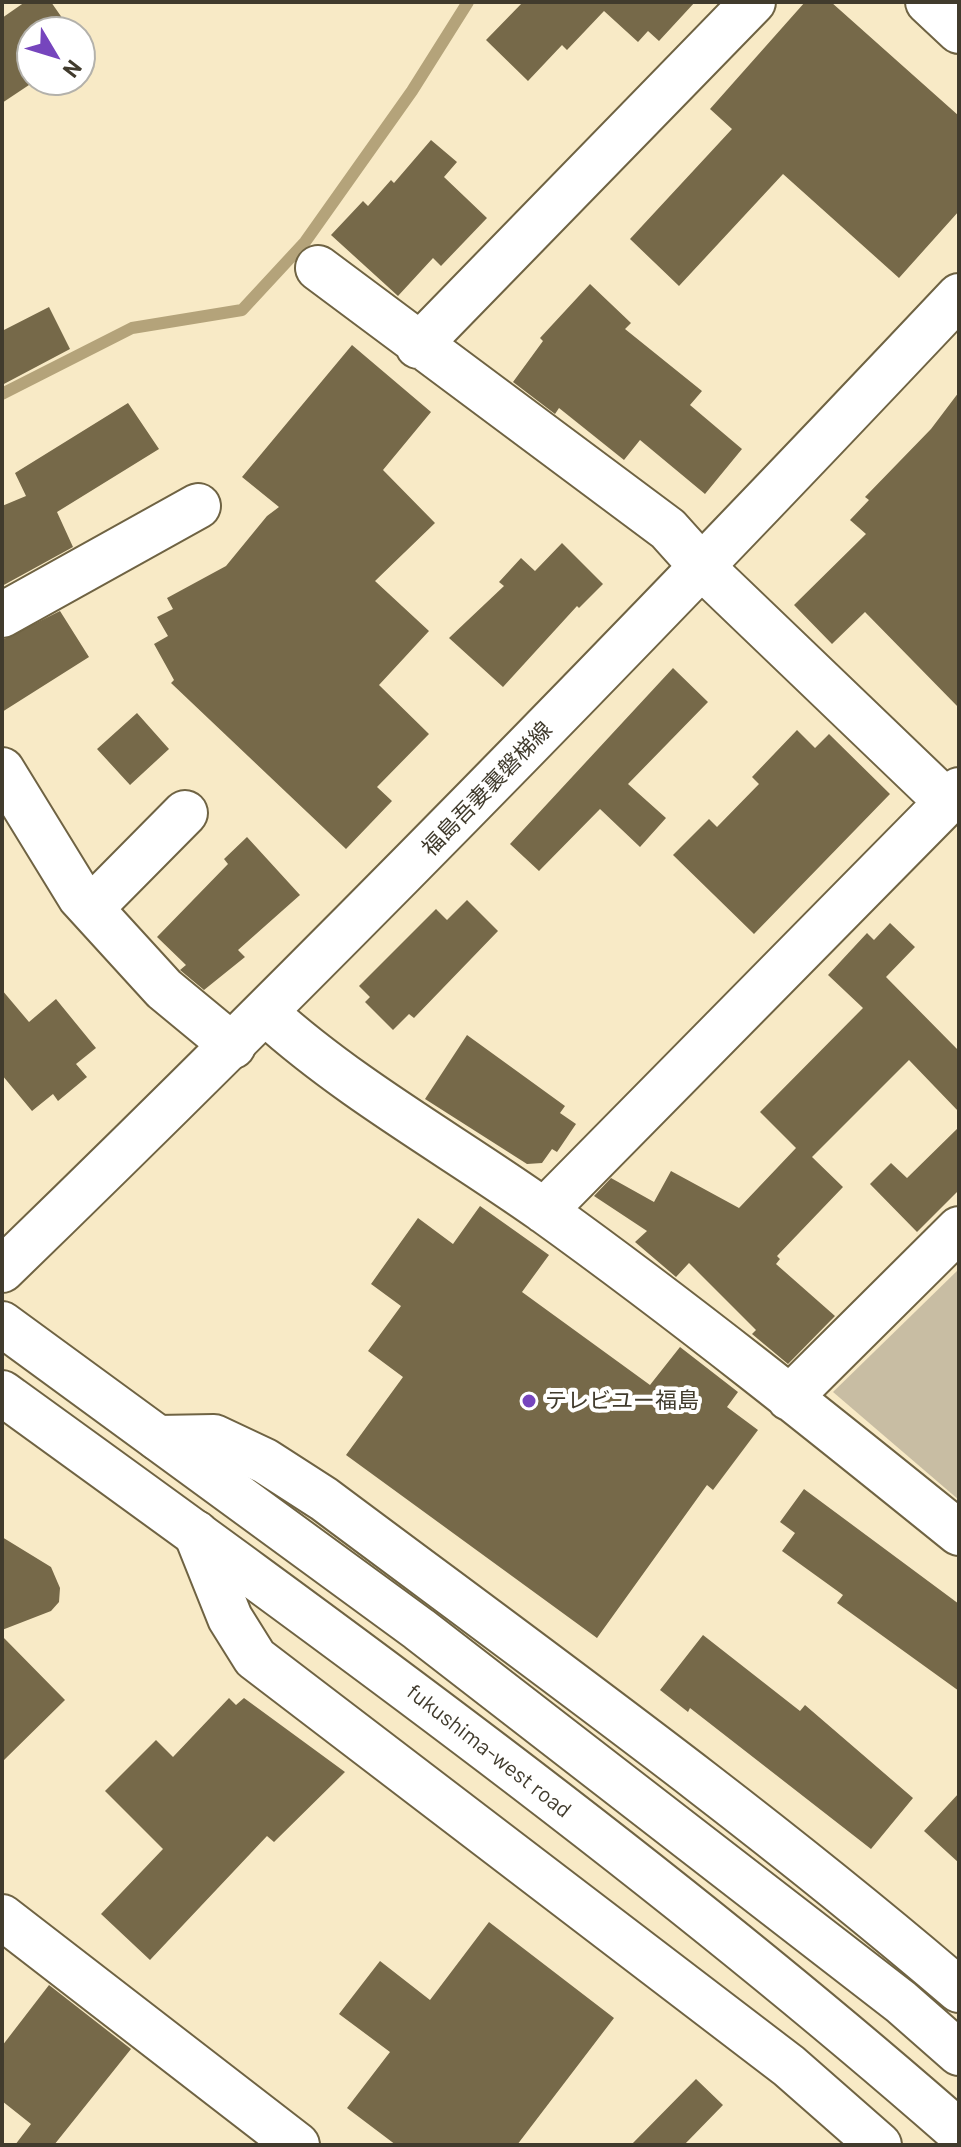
<!DOCTYPE html>
<html>
<head>
<meta charset="utf-8">
<style>
  body { margin:0 }
  #map { position:relative; width:961px; height:2147px; overflow:hidden; background:#f8eac6; font-family:Barlow,sans-serif }
  canvas { display:block }
  .frame { position:absolute; inset:0; border:4px solid #413b2d; pointer-events:none }
  .north { position:absolute; left:16px; top:16px; width:80px; height:80px; box-sizing:border-box; background:#fff; border:2px solid #b3b1ab; border-radius:50%; rotate:128deg; font-size:22px; font-weight:700; line-height:32px; text-align:center; color:#413b2d }
  .north::after { content:''; display:block; margin:auto; width:28px; height:36px; background:#7645bd; clip-path:polygon(50% 0,100% 100%,50% 72%,0 100%) }
</style>
</head>
<body>
<div id="map">
<canvas width="961" height="2147"></canvas>
<div class="frame"></div>
<div class="north">N</div>
</div>
<script>
const ctx = document.querySelector('canvas').getContext('2d');
ctx.lineJoin = 'round';
function paint(path, color) {
  ctx.fillStyle = color;
  ctx.fill(path, 'evenodd');
}
function trace(path, color, width, dash) {
  ctx.strokeStyle = color;
  ctx.lineWidth = width;
  ctx.lineCap = dash ? 'butt' : 'round';
  ctx.setLineDash(dash || []);
  ctx.stroke(path);
}
function drawText(font, color, halo, rows, align = 'center') {
  ctx.font = font + ' Barlow,"Noto Sans JP",sans-serif';
  ctx.lineWidth = 8;
  ctx.setLineDash([]);
  ctx.textBaseline = 'middle';
  ctx.strokeStyle = halo;
  ctx.fillStyle = color;
  for (const [text, x, y, turn = 0] of rows) {
    ctx.save();
    ctx.translate(x, y);
    ctx.rotate((+turn || 0) * Math.PI / 180);
    ctx.textAlign = isNaN(turn) ? turn : align;
    if (halo) ctx.strokeText(text, 0, 0);
    ctx.fillText(text, 0, 0);
    ctx.restore();
  }
}
const green = new Path2D(`
  M959,1269V1500L833,1392Z`);
const stream = new Path2D(`
  M2,394L132,328L242,310L305,242L412,91L468,2`);
const building = new Path2D(`
  M25,2H51L72,32H32V83L2,103V18Z
  M523,2H695L659,41L648,31L638,42L604,11L567,50L562,45L528,81L486,40Z
  M805,2H831L959,116V211L899,278L783,174L679,286L630,239L732,129L710,109Z
  M431,140L457,162L444,177L487,218L441,266L433,258L398,296L331,235L363,201L368,206L391,180L394,183Z
  M590,284L631,323L625,329L702,391L690,405L742,449L705,494L640,440L624,460L559,408L555,414L513,382L543,341L540,338Z
  M49,307L70,349L2,385V331Z
  M352,345L431,412L383,470L435,523L375,581L429,631L379,685L429,734L377,787L392,801L346,849L171,683L174,680L154,644L168,636L157,617L173,609L167,598L226,566L267,516L279,507L242,477Z
  M959,392V708L865,612L832,644L794,605L866,534L850,520L869,500L865,497L931,429Z
  M128,403L159,449L57,512L73,547L2,586V506L26,496L15,473Z
  M562,543L603,584L579,608L577,606L503,687L449,638L504,586L499,582L521,558L535,571Z
  M60,611L89,657L2,712V640Z
  M673,668L708,702L628,784L666,818L640,847L600,809L539,871L510,844Z
  M137,713L169,749L130,785L97,749Z
  M797,730L815,748L829,734L890,794L754,934L673,855L709,819L717,827L759,784L752,777Z
  M247,837L300,895L238,950L245,957L204,990L180,970L186,965L157,937L228,864L224,859Z
  M467,900L498,931L414,1018L409,1014L393,1030L365,1002L370,997L359,986L436,909L447,920Z
  M890,923L915,947L886,977L959,1051V1112L909,1060L812,1157L843,1187L777,1256L780,1259L776,1264L835,1316L788,1364L752,1334L756,1330L689,1263L676,1277L635,1242L647,1231L594,1196L611,1178L654,1202L671,1171L739,1208L796,1148L760,1112L863,1008L828,975L867,933L874,940Z
  M2,990L29,1022L56,999L96,1048L76,1064L87,1077L58,1101L53,1094L32,1111L2,1075Z
  M467,1035L565,1106L560,1113L576,1124L557,1152L552,1149L542,1163L527,1164L425,1099Z
  M959,1127V1190L917,1232L870,1184L891,1163L907,1178Z
  M480,1206L549,1255L522,1292L650,1385L680,1347L738,1392L727,1407L758,1430L713,1490L707,1485L597,1638L346,1455L403,1377L368,1351L401,1306L371,1284L418,1218L453,1244Z
  M804,1489L959,1604V1691L837,1603L843,1595L782,1551L795,1533L780,1522Z
  M2,1537L51,1567L60,1588L59,1602L51,1611L2,1630Z
  M703,1635L800,1711L805,1705L913,1798L871,1849L690,1708L688,1712L660,1690Z
  M2,1636L65,1700L2,1762Z
  M229,1698L236,1705L244,1698L345,1772L274,1842L267,1836L150,1960L101,1914L163,1849L105,1791L156,1740L173,1757Z
  M959,1793V1863L924,1831Z
  M489,1922L614,2018L517,2145H396L347,2108L390,2052L339,2014L380,1961L430,2000Z
  M49,1985L131,2049L54,2145H15L31,2124L2,2101V2046Z
  M696,2079L723,2105L684,2145H631Z`);
const minor = new Path2D(`
  M928,2L959,31
  M318,268L668,529L703,568L947,802
  M418,346L753,2
  M2,615L198,506
  M2,770L80,897L164,989L233,1046
  M91,908L185,813
  M267,1014C350,1089 451,1145 543,1210C685,1312 823,1423 959,1533
  M544,1211L959,790
  M789,1398L959,1229
  M158,1438L214,1437L265,1461L324,1499C538,1659 756,1816 959,1990
  M196,1533L230,1618L255,1658L789,2066L879,2145
  M2,1917L297,2145`);
const major = new Path2D(`
  M2,1270C329,953 647,627 959,296`);
const highway = new Path2D(`
  M2,1324L419,1629L901,2002L959,2053
  M2,1393C328,1629 656,1866 959,2132`);
const markers = [
  [529,1401,8,"#7645bd"]
];
const streetNames = [
  ["福島吾妻裏磐梯線",487,789,-46],
  ["fukushima-west road",489,1751,38]
];
const poiNames = [
  ["テレビユー福島",545,1401]
];
paint(green, '#c8bda3');
trace(stream, '#b4a37a', 12);
paint(building, '#766949');
trace(minor, '#6f6343', 48);
trace(major, '#6f6343', 48);
trace(highway, '#6f6343', 48);
trace(minor, '#fff', 44);
trace(major, '#fff', 44);
trace(highway, '#fff', 44);
for (const [x, y, r, color] of markers) {
  const dot = new Path2D();
  dot.arc(x, y, r, 0, 2 * Math.PI);
  ctx.fillStyle = color;
  ctx.fill(dot);
  trace(dot, '#fff', 3);
}
drawText('22px', '#413b2d', '#fff', streetNames);
drawText('22px', '#413b2d', '#fff', poiNames, 'left');
</script>
</body>
</html>
